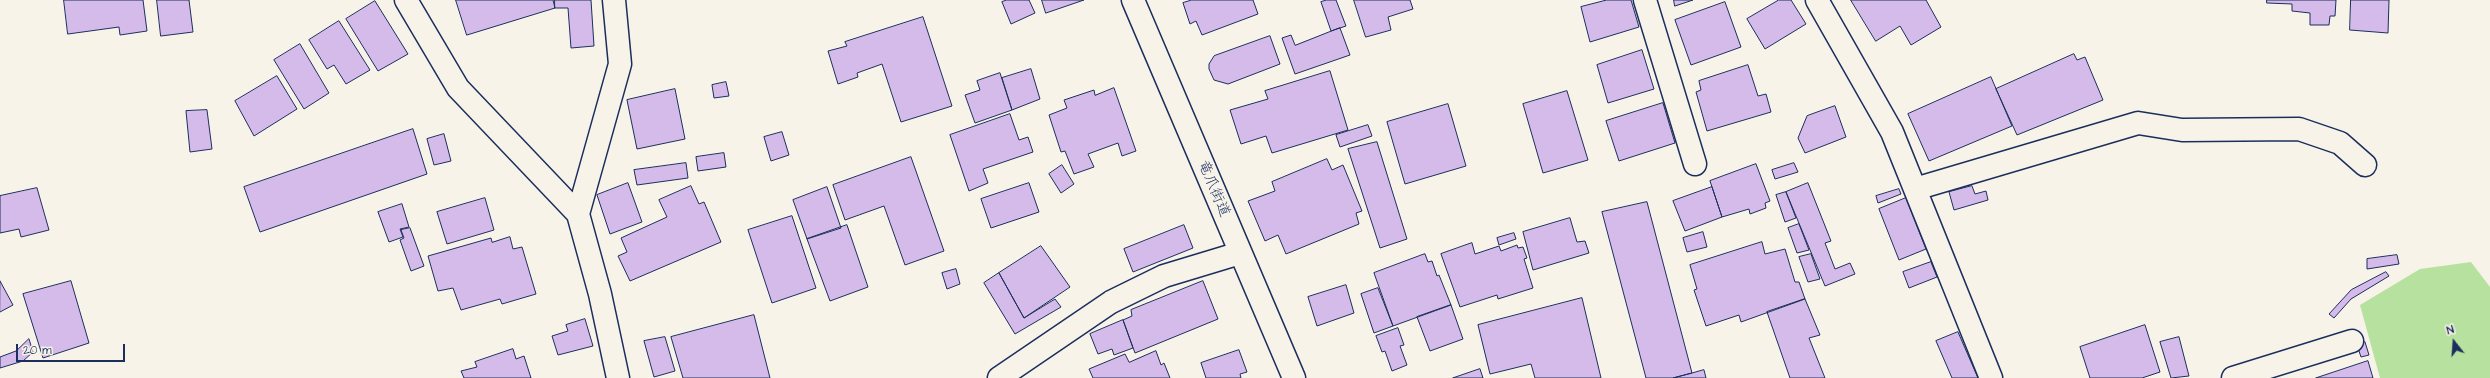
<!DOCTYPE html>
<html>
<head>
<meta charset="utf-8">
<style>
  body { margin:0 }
  #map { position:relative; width:2490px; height:378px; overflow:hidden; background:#f7f3e8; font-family:"Architects Daughter",sans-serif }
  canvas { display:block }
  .north { position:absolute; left:2434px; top:322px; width:40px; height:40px; -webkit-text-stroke:3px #f7f3e8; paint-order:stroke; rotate:343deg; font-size:11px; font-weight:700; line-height:16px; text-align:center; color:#1b2f5e }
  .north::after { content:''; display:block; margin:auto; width:14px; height:18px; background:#1b2f5e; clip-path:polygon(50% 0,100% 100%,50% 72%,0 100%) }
  .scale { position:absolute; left:16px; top:344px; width:109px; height:18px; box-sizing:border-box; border:2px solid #1b2f5e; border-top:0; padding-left:5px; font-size:12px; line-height:14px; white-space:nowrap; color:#1b2f5e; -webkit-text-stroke:3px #f7f3e8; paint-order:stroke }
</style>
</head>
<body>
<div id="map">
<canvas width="2490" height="378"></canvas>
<div class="north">N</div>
<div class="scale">20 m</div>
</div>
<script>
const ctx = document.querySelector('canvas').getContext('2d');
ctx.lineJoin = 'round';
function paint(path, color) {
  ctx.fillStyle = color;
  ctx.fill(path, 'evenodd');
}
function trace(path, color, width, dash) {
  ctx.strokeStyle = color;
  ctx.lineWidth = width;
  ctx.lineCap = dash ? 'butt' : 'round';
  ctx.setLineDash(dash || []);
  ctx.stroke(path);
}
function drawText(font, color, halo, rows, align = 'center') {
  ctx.font = font + ' "Architects Daughter","Klee One",sans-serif';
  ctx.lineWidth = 4;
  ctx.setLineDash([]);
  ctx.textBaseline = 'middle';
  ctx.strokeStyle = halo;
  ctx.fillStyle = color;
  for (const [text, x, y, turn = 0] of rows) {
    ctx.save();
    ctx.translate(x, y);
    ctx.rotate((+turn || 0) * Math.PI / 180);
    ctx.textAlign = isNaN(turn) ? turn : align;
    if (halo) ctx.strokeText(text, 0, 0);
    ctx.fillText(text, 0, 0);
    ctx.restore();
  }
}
const green = new Path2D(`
  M2471,262L2490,287V378H2380L2360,305L2420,269Z`);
const building = new Path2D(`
  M64,0H143L147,31L120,35L119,27L68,34Z
  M157,0H189L193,32L161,36Z
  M456,0H553L555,8L467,35Z
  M555,0H591L594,46L571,48L568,8H555Z
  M1007,0H1029L1035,13L1011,24L1002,2Z
  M1042,0H1084L1046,13Z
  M1192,0H1253L1258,14L1202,35L1196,21L1190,24L1183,3Z
  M1327,0H1336L1346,26L1331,31L1321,2Z
  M1354,0H1410L1413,9L1388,17L1391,30L1366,37Z
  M1607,0H1631L1639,27L1590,42L1581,7Z
  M1674,0H1693L1675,6Z
  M1779,0H1791L1806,24L1765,49L1747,19Z
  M1851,0H1926L1941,27L1911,45L1900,26L1876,41Z
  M2267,0H2336L2335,16H2330L2329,25H2310V13L2292,11V4L2267,3Z
  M2351,0H2389L2388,33L2350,30Z
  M375,1L408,54L378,71L346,19Z
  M1725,2L1741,47L1691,65L1675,20Z
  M923,17L952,106L901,122L882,64L857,73L858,77L838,84L828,51L847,46L845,42Z
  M339,21L370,70L346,84L334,65L327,69L309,40Z
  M1340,28L1350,55L1295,74L1282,38L1291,35L1295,45Z
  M1270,36L1280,64L1228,84L1214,80L1209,69V64L1214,56Z
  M300,44L329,93L304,109L274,60Z
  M1642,50L1654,89L1608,103L1597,65Z
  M2074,54L2077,60L2085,57L2103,100L2017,135L1996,89Z
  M1748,65L1758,96L1766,94L1771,112L1707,131L1696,92L1701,90L1699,81Z
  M1031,69L1040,99L1012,110L1002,78Z
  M1330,71L1348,130L1272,153L1266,136L1241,144L1230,110L1268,99L1265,91Z
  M1000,73L1012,110L975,123L965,95L980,90L977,81Z
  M277,76L297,109L254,136L235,101Z
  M1991,77L2012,126L1929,161L1908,114Z
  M726,82L729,96L714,98L712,85Z
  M1114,88L1136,151L1122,156L1118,143L1088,154L1094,167L1074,174L1065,151L1061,152L1049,115L1067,108L1064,100L1094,90L1095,95Z
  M675,89L685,139L637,149L627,100Z
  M1567,91L1588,160L1543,173L1523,104Z
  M1663,103L1675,143L1619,161L1606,121Z
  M1448,104L1466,166L1405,184L1387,122Z
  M1835,106L1846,137L1805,153L1798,138L1807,116Z
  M207,110L212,149L190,152L186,111Z
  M1010,114L1019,140L1028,137L1033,152L983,169L988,183L969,191L950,135Z
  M1368,125L1372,136L1340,147L1336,135Z
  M413,129L427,174L260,232L244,187Z
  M782,132L789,155L771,161L764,137Z
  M444,134L451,161L434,165L427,139Z
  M1377,142L1407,239L1380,248L1348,149Z
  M724,153L726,167L698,171L696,157Z
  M911,157L944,251L905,265L884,206L845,220L833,185Z
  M1327,159L1332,170L1343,165L1362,211L1356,213L1359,224L1286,254L1278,235L1265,241L1248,201L1275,191L1272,182Z
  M686,163L688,178L637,185L634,170Z
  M1794,163L1798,172L1775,179L1772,170Z
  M1756,164L1770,201L1765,203L1766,208L1750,214L1749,209L1722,217L1710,181Z
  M1062,165L1074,184L1061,193L1049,174Z
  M628,183L642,222L610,234L597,195Z
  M1029,183L1039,212L991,228L981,199Z
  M1808,183L1831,241L1825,243L1835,269L1850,263L1855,274L1825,286L1786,192Z
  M691,186L699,204L704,202L721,242L630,281L618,256L627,252L621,238L667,217L659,200Z
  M1972,186L1975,194L1986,191L1988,200L1954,210L1949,192Z
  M827,187L841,228L807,239L793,200Z
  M1712,187L1722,217L1685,231L1673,201Z
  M37,188L49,230L21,237L19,229L0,233V196Z
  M1899,189L1901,194L1878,203L1876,196Z
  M1786,192L1796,218L1785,222L1776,195Z
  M485,198L494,230L447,244L437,212Z
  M1906,198L1926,249L1899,260L1879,209Z
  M1647,202L1692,373L1673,378H1646L1602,212Z
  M402,204L409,227L400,229L403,237L389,242L378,212Z
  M792,216L816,288L772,303L748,230Z
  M1570,218L1577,242L1585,241L1589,253L1533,270L1523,232Z
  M1799,224L1809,250L1797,253L1788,228Z
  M847,225L868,287L830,301L807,239Z
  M1184,225L1193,248L1133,272L1124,249Z
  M410,228L424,266L411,271L400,240L404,238L401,230Z
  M1703,232L1707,247L1687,252L1683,238Z
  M1514,233L1516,239L1499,245L1497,238Z
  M510,237L513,249L522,247L536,294L502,304L500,299L461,310L453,288L438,291L428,256L491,238L492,242Z
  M1762,242L1765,254L1785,249L1795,282H1799L1805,299L1741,322L1739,315L1706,326L1694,290L1697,289L1690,265Z
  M1472,243L1475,254L1499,246L1501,251L1517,245L1518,248L1523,247L1527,258L1524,259L1533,288L1498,299L1497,295L1460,307L1441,254Z
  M1041,246L1070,287L1024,318L999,273Z
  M1425,254L1428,262L1432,261L1437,276L1439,275L1451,305L1393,326L1374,273Z
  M1811,254L1820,279L1808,282L1799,257Z
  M2397,255L2399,264L2367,269V259Z
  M1931,262L1937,277L1909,288L1903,272Z
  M956,269L960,284L947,289L942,273Z
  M2386,272L2389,276L2351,299L2334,318L2329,314L2351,290Z
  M999,273L1024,318L1055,299L1061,307L1015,334L984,283Z
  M0,281L13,305L0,312Z
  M71,281L89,343L43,358L23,294Z
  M1203,281L1218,319L1135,353L1123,320L1132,316L1131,310Z
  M1346,285L1354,313L1317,326L1308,297Z
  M1378,288L1393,326L1374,333L1361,294Z
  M1582,298L1601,378H1535L1531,364L1490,374L1478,325Z
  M1805,299L1820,335L1809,338L1825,378H1790L1767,312Z
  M1451,305L1463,339L1430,351L1417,317Z
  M754,315L770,378H683L671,337Z
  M585,319L593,346L558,355L552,336L568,331L566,325Z
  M1123,320L1133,348L1114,355L1112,349L1098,354L1090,334Z
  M2145,325L2160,372L2142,378H2090L2080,347Z
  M1398,328L1404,345L1400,346L1407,365L1392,371L1385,351L1382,352L1376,336Z
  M1958,332L1978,378H1952L1936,341Z
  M665,337L675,371L654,377L644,341Z
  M2179,337L2189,376L2171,378L2160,342Z
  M29,339L33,352L23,361L0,368V357L16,351Z
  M2365,342L2369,355L2361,357L2357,345Z
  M513,349L516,359L524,356L531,378H464L461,371L477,367L475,362Z
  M1239,350L1247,372L1240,374L1241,378H1206L1201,363Z
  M1156,351L1161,365L1164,363L1170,378H1093L1089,369L1125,354L1129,362Z
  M2368,361L2373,378H2316Z
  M1480,369L1483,378H1453Z
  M1704,370L1706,378H1673L1692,373Z`);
const street = new Path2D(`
  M406,0L458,88L578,214L600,294L618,378
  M1645,0L1695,164
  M1817,0L1892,132L1991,378
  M1915,189L2138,123L2182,130L2299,129L2340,143L2365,165
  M578,214L620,64L614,0
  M999,378L1111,302L1164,276L1240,253
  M2233,378L2352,341`);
const secondary = new Path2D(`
  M1133,0L1294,378`);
const streetNames = [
  ["竜爪街道",1213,189,67]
];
paint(green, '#b7e19e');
paint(building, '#d5bbe9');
trace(building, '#1b2f5e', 1);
trace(street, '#1b2f5e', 25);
trace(secondary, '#1b2f5e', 25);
trace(street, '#f7f3e8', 22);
trace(secondary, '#f7f3e8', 22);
drawText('15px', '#1b2f5e', '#f7f3e8', streetNames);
</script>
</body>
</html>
